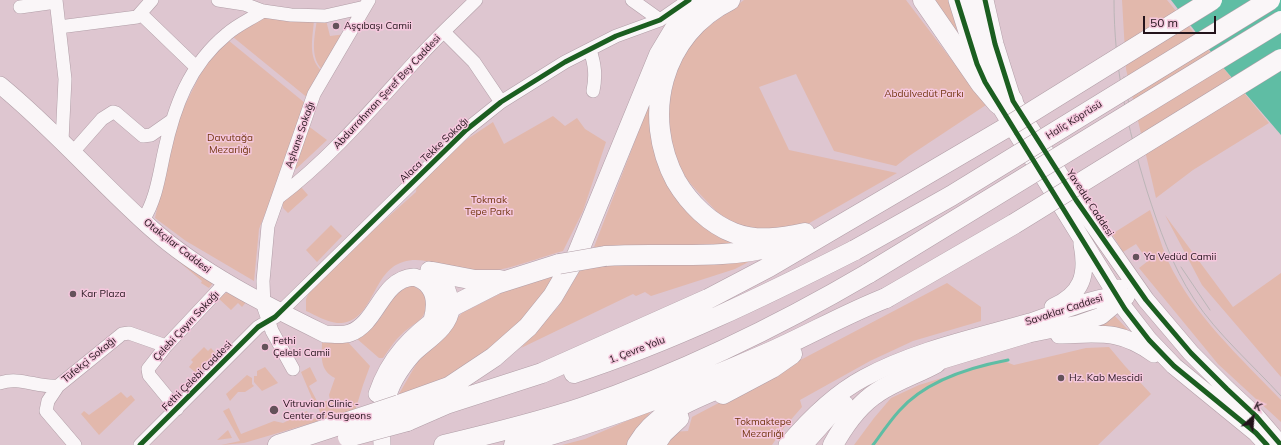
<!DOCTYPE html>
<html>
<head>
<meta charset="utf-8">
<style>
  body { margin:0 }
  #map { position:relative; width:1281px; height:445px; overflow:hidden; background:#dec6d0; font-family:Mulish,sans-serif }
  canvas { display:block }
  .north { position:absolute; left:1233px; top:397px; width:40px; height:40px; -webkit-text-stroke:3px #f5c7dd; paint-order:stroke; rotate:26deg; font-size:11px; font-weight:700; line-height:16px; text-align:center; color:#23131b }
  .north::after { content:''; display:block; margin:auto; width:14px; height:18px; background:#23131b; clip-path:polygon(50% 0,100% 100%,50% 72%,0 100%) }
  .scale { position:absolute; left:1143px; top:16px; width:73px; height:18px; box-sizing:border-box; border:2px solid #23131b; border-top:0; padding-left:5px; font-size:12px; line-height:14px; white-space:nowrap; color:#23131b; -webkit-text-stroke:3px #f5c7dd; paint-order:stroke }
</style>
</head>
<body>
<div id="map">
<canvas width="1281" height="445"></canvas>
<div class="north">K</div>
<div class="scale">50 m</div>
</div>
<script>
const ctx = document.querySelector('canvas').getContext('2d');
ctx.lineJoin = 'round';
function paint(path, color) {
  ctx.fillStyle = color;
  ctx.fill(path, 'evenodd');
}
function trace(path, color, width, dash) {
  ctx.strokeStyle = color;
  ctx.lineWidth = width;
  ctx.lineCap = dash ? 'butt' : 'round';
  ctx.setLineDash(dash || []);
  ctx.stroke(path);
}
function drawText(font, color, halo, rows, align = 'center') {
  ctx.font = font + ' Mulish,sans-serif';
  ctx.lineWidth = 3;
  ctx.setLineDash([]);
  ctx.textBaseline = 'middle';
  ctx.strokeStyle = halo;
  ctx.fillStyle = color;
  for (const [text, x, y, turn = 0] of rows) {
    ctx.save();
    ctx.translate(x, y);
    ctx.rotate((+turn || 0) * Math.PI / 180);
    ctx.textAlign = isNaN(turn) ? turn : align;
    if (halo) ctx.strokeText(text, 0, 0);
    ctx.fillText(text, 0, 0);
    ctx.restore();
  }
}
const green = new Path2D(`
  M744,0H906L986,105L909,156L896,166L834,151L796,74L759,87L789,150L897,173L806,225L773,233L743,228L718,213L697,191L682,174L668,135L665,105L673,74L687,49L701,32Z
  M934,0H949L960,41Z
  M1122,0H1167L1269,123L1193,170L1156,198L1126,69Z
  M264,17L314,20C313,37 307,58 322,71L309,99L233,37Z
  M317,19L326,20L330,36L346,34L345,25L353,26L323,70C309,58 315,35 317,19Z
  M228,40L305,103L285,164L259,229L254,281L186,241L155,218L175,125L213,49Z
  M652,97L663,169L748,244L594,247Z
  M553,116L565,126L577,118L585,129L606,142L583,211L563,251C534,259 502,273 471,273C449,272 427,254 403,262C371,271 374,325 337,323C327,322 315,315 306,311V299L313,284L416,192L417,183L466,140L493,122L504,144Z
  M307,125L327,140L296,169L294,163Z
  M301,187L308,195L288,213L283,208L282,197Z
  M1150,210C1156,226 1161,245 1168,261C1194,316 1240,357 1281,400V422L1218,364L1139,268L1148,261L1136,244L1123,252L1112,234Z
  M1165,215L1233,307L1281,273V377L1202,285Z
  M331,225L342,236L317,262L306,250Z
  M172,256L213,283L209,288L201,283L202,281Z
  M760,256L735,269L651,296L645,292L636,296L633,294L521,348L558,307L581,269L617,263Z
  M560,271L543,300L497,346L445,378L396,399L418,361L462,313L519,284Z
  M947,283L981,307V321L913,341L870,361L800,400L802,407L782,430L772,445H660L671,432L688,431L692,417Z
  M413,286C420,290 426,293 426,302C427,321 414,322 402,334C394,341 389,350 383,358H379L356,338C364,334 372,329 378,321C392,305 388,288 413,286Z
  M229,292L247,301L242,307L238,303L231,310L217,297Z
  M1114,315L1129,331L1095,326Z
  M322,340H346L370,366L363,385L355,411L323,420L316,402L314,403L301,372L310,367L317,381L309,386L318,403L330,400L329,395L335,378C319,370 322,357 322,340Z
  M204,347L208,351L211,348L216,354L197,374L189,367L193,362L191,360Z
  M1109,347L1125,366L1151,394L1098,445H854L874,418L891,398L919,385L1001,360L1014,365L1086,348Z
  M265,367L278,383L262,391L254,382V376H257V371Z
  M247,375L252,378V384L254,386L245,392H238L230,401L226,394Z
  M121,392L127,398L131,395L135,400L99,435L81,414L84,411L89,415Z
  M229,408L241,434L274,421L283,423L307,411L311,420L321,415L322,420L244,443L221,445L240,441L223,411Z
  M652,410L627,445H562L585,439Z
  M228,430L232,438L217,440Z`);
const water = new Path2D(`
  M1171,0H1281V135L1221,65Z`);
const stream = new Path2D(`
  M873,445C881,434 890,421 899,411C925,381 971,367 1008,360`);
const minor = new Path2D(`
  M56,0L65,79L62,141
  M218,0L244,4L263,11L291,15L325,16L365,7
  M632,0L660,20
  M20,7L56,2
  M141,14L196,67
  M59,27L137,17L152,0
  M444,32L474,62L501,102
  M590,50C595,65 596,76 593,91
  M73,152L102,119L113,112L116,113L143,136L151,135L171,121
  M279,197C332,157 375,105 420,56C438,36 458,18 476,0
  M143,220C156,200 159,176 164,153C174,107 189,65 227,34C237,25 251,19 263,11
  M293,369L272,331L264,308L263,281L268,226L314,94L369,0
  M0,383C19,376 38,388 58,386
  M177,409L149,375L148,369L166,346L226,282
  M75,445L46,411L48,401L58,386L122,334L129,333L166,346
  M140,445L258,327L275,317L466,130L501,102L565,62L616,36L660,20L689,0`);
const major = new Path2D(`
  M957,0L977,64L985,82L1125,309L1149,340L1174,366L1256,433L1267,445
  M985,0L995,44L1013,101L1076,200L1146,300L1191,353L1227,389L1256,416L1281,445
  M0,85C54,129 100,183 152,229C200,272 266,305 325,334C333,334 342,336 350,333C378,323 381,279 414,277C435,283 437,302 432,320
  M1053,307C1082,294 1088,275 1082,244
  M1059,335C1100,334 1119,329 1154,354
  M923,366L1029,334L1078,324L1101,316L1113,306L1119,288
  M377,394C389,358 412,335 442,314
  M382,445C381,422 384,399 395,379C400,370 406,362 413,354C426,341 450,328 451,308C451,302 449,295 447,290C444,281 438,273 429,270
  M787,445C809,419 834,394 864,378C916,350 974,338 1030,322C1052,315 1106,291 1126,297
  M804,445L828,418L845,404`);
const highway = new Path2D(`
  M730,0C661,34 641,116 676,181C689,203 710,224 734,233C757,242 782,238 805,233
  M923,0L981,84L998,104
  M968,0C977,36 989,72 1013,101
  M605,256C663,252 722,261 779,245
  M433,272L475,280H500
  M451,307L496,284L559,264
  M574,373C672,341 764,296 855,250
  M723,394L772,368L792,354
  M399,405L449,387L494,357L528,327L553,296L577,255L659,55L677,25L703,0
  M407,421L446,404L542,373L708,299L769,267L1009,126
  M278,445L348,422
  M444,445C490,434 536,423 581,408C682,373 777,327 869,273
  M514,445C600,423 686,389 768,353C807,336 845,314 886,298
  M637,445C658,409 698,398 733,382
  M655,445L663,433L679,418
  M833,445C844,425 859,404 878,392C896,380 918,373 936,363`);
const tram = new Path2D(`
  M1114,0C1114,68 1127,126 1147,191C1159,228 1172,266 1194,299C1218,335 1252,364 1281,396
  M1124,77L1129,105
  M1181,267L1210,310`);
const highwayBridge = new Path2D(`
  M1009,126L1212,0
  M855,250L951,196L1270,0
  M559,264L605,256
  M869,273L1281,21
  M886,298L1014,224L1281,59
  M348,422L399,405
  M348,437L407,421`);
const cycleway = new Path2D(`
  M957,0L977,64L985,82L1125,309L1149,340L1174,366L1256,433L1267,445
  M985,0L995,44L1013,101L1076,200L1146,300L1191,353L1227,389L1256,416L1281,445
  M140,445L258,327L275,317L466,130L501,102L565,62L616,36L660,20L689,0`);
const markers = [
  [336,26,4,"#64525a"],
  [1136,257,4,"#64525a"],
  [73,294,4,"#64525a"],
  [265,347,4,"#64525a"],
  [1061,378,4,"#64525a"],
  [274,410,5,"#64525a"]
];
const poiNames = [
  ["Aşçıbaşı Camii",344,26],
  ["Ya Vedüd Camii",1144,257],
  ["Kar Plaza",81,294],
  ["Fethi",273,341],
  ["Çelebi Camii",273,353],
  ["Hz. Kab Mescidi",1069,378],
  ["Vitruvian Clinic -",283,404],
  ["Center of Surgeons",283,416]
];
const streetNames = [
  ["Abdurrahman Şeref Bey Caddesi",387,92,-47],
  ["Haliç Köprüsü",1074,120,-32],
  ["Aşhane Sokağı",300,135,-71],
  ["Alaca Tekke Sokağı",434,150,-43],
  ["Yavedut Caddesi",1090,203,57],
  ["Otakçılar Caddesi",177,246,38],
  ["Savaklar Caddesi",1064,310,-18],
  ["Çelebi Çayırı Sokağı",186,326,-47],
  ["1. Çevre Yolu",637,350,-21],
  ["Tüfekçi Sokağı",89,360,-39],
  ["Fethi Çelebi Caddesi",197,376,-45]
];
const parkNames = [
  ["Abdülvedüt Parkı",924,94],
  ["Davutağa",230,138],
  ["Mezarlığı",230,150],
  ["Tokmak",489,200],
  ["Tepe Parkı",489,212],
  ["Tokmaktepe",763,422],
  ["Mezarlığı",763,434]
];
paint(green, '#e2b8ac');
paint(water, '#5fbda4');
trace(stream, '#5fbda4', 3);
trace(minor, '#b19ea7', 14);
trace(major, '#b19ea7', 18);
trace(highway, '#b19ea7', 21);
trace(minor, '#faf6f8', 13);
trace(major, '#faf6f8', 17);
trace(highway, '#faf6f8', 20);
trace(tram, '#bbb5b7', 1);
trace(highwayBridge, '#b19ea7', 21, []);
trace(highwayBridge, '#faf6f8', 20);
trace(cycleway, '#1b5e20', 5);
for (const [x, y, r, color] of markers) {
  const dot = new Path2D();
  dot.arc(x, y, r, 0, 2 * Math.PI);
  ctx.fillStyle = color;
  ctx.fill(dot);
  trace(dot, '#f5c7dd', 1.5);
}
drawText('10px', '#23131b', '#f5c7dd', poiNames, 'left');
drawText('10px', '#23131b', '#f5c7dd', streetNames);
drawText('10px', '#723610', '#f5c7dd', parkNames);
</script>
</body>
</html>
